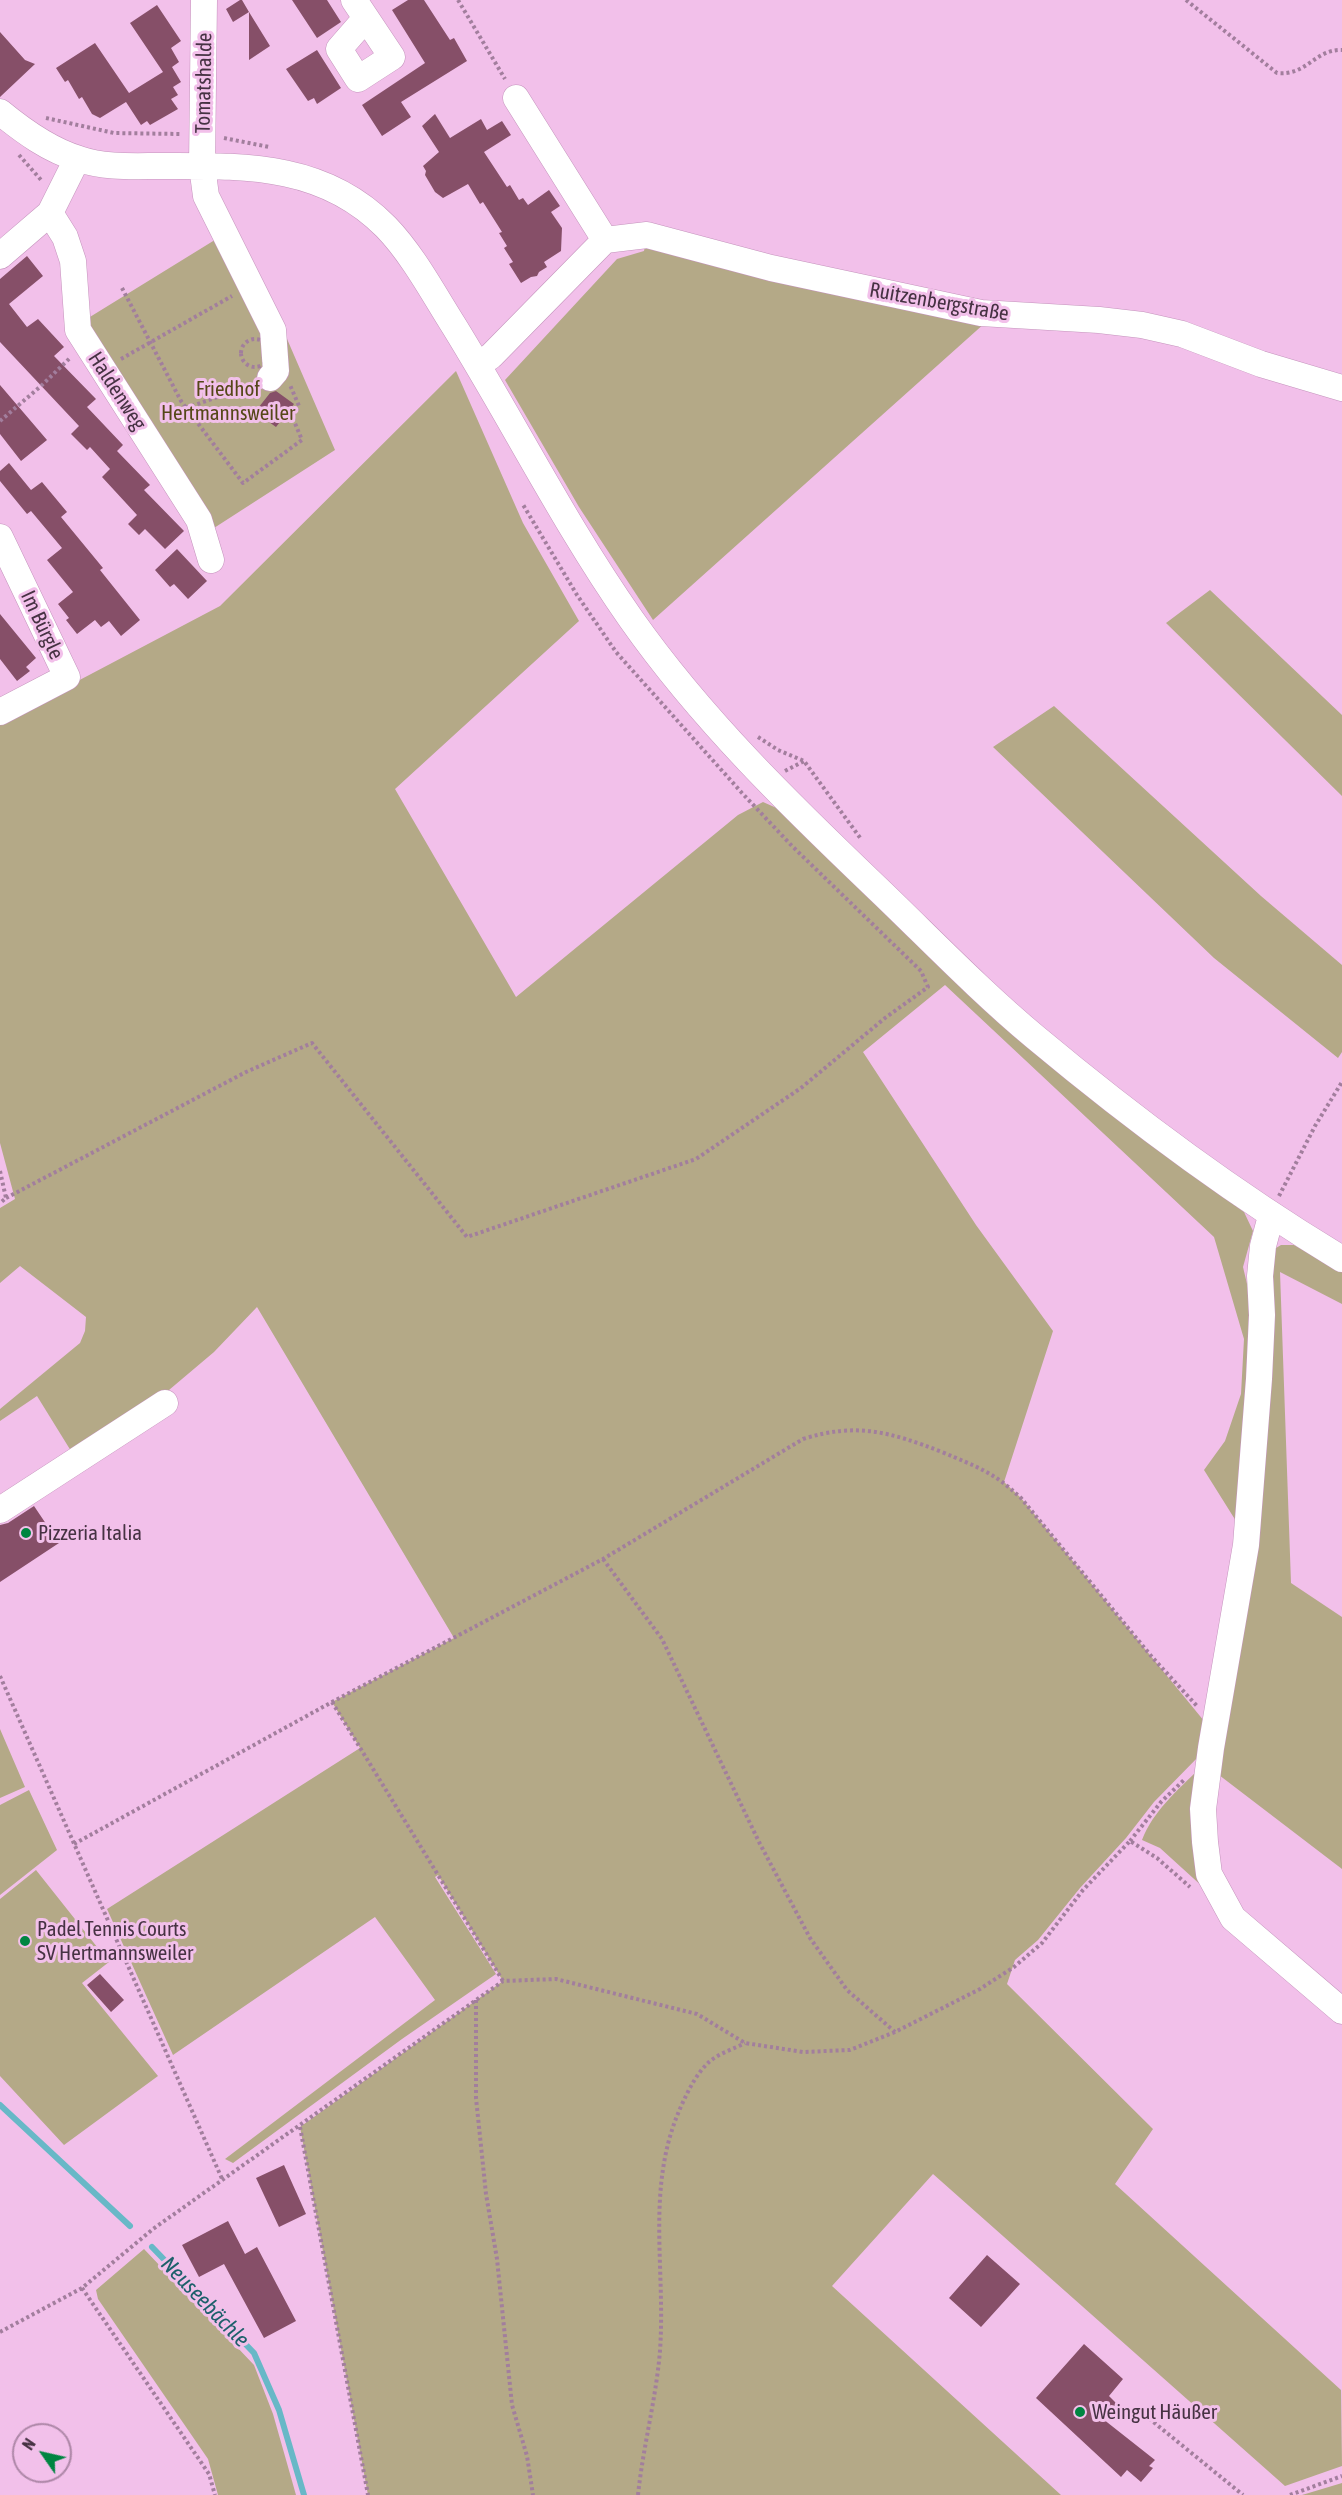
<!DOCTYPE html>
<html>
<head>
<meta charset="utf-8">
<style>
  body { margin:0 }
  #map { position:relative; width:1342px; height:2495px; overflow:hidden; background:#f2c0ea; font-family:"Asap Condensed",sans-serif }
  canvas { display:block }
  .north { position:absolute; left:12px; top:2423px; width:60px; height:60px; box-sizing:border-box; background:#f2c0ea; border:2px solid #ad87a7; border-radius:50%; rotate:304deg; font-size:16px; font-weight:700; line-height:24px; text-align:center; color:#463243 }
  .north::after { content:''; display:block; margin:auto; width:21px; height:27px; background:#008541; clip-path:polygon(50% 0,100% 100%,50% 72%,0 100%) }
</style>
</head>
<body>
<div id="map">
<canvas width="1342" height="2495"></canvas>
<div class="north">N</div>
</div>
<script>
const ctx = document.querySelector('canvas').getContext('2d');
ctx.lineJoin = 'round';
function paint(path, color) {
  ctx.fillStyle = color;
  ctx.fill(path, 'evenodd');
}
function trace(path, color, width, dash) {
  ctx.strokeStyle = color;
  ctx.lineWidth = width;
  ctx.lineCap = dash ? 'butt' : 'round';
  ctx.setLineDash(dash || []);
  ctx.stroke(path);
}
function drawText(font, color, halo, rows, align = 'center') {
  ctx.font = font + ' "Asap Condensed",sans-serif';
  ctx.lineWidth = 6;
  ctx.setLineDash([]);
  ctx.textBaseline = 'middle';
  ctx.strokeStyle = halo;
  ctx.fillStyle = color;
  for (const [text, x, y, turn = 0] of rows) {
    ctx.save();
    ctx.translate(x, y);
    ctx.rotate((+turn || 0) * Math.PI / 180);
    ctx.textAlign = isNaN(turn) ? turn : align;
    if (halo) ctx.strokeText(text, 0, 0);
    ctx.fillText(text, 0, 0);
    ctx.restore();
  }
}
const green = new Path2D(`
  M647,235L995,314L653,620L579,507L505,380L617,259L644,251Z
  M218,238L281,325L335,450L214,528L85,320Z
  M456,371L523,523L579,621L395,789L516,997L738,815L763,802L790,814L1112,1114L1244,1212L1253,1231L1243,1267L1257,1326L1241,1529L1204,1470L1225,1441L1241,1394L1244,1339L1214,1237L945,985L863,1052L976,1225L1053,1331L1004,1482L1021,1498L1209,1727L1201,1754L1154,1802L1126,1838L1080,1888L1038,1940L1015,1960L1007,1984L1153,2129L1115,2184L1341,2390L1342,2466L1285,2486L933,2174L832,2286L1061,2495H368L300,2127L503,1981L438,1875L435,1877L496,1974L402,2039L233,2163L225,2159L435,2000L375,1917L173,2055L107,1909L360,1748L332,1702L454,1638L257,1307L214,1352L169,1390L71,1451L37,1396L0,1421V1409L80,1343L85,1331L86,1317L20,1266L0,1283V1208L15,1199L0,1143V722L220,606Z
  M1210,590L1342,715V796L1166,623Z
  M1054,706L1261,896L1342,965V1052L1338,1058L1214,958L993,747Z
  M1281,1245H1294L1342,1271V1304L1280,1272L1291,1583L1342,1617V1869L1219,1775L1271,1251Z
  M0,1729L25,1787L0,1798Z
  M1200,1768L1204,1888L1160,1848L1142,1840C1153,1811 1178,1790 1200,1768Z
  M29,1790L57,1850L0,1895V1805Z
  M36,1870L109,1962L82,1983L158,2076L64,2145L0,2076V1899Z
  M144,2249L254,2365L273,2414L296,2495H218L208,2459L98,2299L96,2290Z
  M1342,2483V2495H1302Z`);
const stream = new Path2D(`
  M0,2105L130,2226
  M152,2247L254,2353L279,2410L304,2495`);
const building = new Path2D(`
  M240,0H242L249,12L233,22L226,9Z
  M292,0H327L341,22L317,38Z
  M408,0H424L450,40L454,38L467,61L401,102L411,117L382,136L362,105L425,63L392,10Z
  M157,5L181,41L171,48L179,62L172,67L181,82L173,87L178,95L171,99L178,109L150,125L147,121L141,125L126,102L100,118L92,114L82,97L79,99L68,80L65,82L56,68L95,43L129,93L163,72L130,23Z
  M249,12L270,46L249,60Z
  M0,32L25,60L35,64L0,97Z
  M317,50L341,88L317,104L314,98L308,101L286,69Z
  M435,114L450,138L481,119L487,130L502,121L511,135L484,152L507,187L510,185L519,200L523,198L528,205L549,190L560,206L551,212L562,228L561,251L544,262L547,267L539,272L537,276L531,277L521,283L509,264L513,262L504,248L507,246L499,233L502,232L483,202L480,204L468,184L443,198L435,192L425,175L426,171L423,166L439,152L422,126Z
  M27,256L43,276L9,304L27,327L38,319L64,347L54,356L96,399L87,407L123,445L117,451L150,485L144,490L184,531L165,549L145,529L139,535L128,524L137,515L102,477L110,469L90,447L87,450L71,434L79,426L0,342V279Z
  M0,385L47,440L21,461L0,434Z
  M276,391L294,404L276,427L255,412L270,393Z
  M9,463L31,490L42,482L67,512L61,517L103,568L100,570L140,620L121,636L109,621L101,627L95,620L77,634L66,620L69,618L58,604L73,592L47,560L62,548L31,511L27,514L0,481V471Z
  M177,549L207,581L188,599L174,584L170,587L155,570Z
  M0,614L36,658L26,667L30,671L17,681L0,659Z
  M34,1506L59,1543L0,1582V1525L8,1523Z
  M100,1974L124,2000L111,2012L87,1985Z
  M284,2165L306,2214L279,2227L256,2178Z
  M228,2221L245,2254L257,2247L296,2321L264,2338L224,2264L199,2277L182,2245Z
  M987,2255L1020,2284L981,2327L949,2298Z
  M1084,2344L1123,2379L1109,2396L1117,2404L1103,2419L1155,2460L1149,2466L1153,2468L1141,2482L1127,2470L1121,2477L1036,2398Z`);
const path = new Path2D(`
  M458,0L505,79
  M1186,0L1277,73C1307,76 1315,49 1342,50
  M46,118L114,133L180,134
  M224,138L269,147
  M19,155L42,181
  M122,288L181,401L243,483L302,440L292,416L299,406L290,385
  M241 353a14 14 0 1 1 28 0a14 14 0 1 1-28 0Z
  M121,359L232,296
  M186,408L232,392
  M0,421L41,386L71,357
  M758,737L778,750L804,761L861,839
  M785,771L804,761
  M0,1171L6,1198L0,1203
  M1279,1196L1315,1126L1342,1082
  M6,1198L246,1072L312,1043L467,1237L696,1159L801,1088L885,1018L928,987L921,971L792,846L742,793L616,652L577,595L522,503
  M603,1559L662,1639L759,1842L810,1938L847,1990L895,2032
  M0,1676L223,2181
  M332,1702L503,1981
  M1130,1841L1161,1802L1185,1779
  M74,1844L332,1702L603,1559L803,1439C857,1422 890,1432 942,1452C977,1467 992,1471 1021,1498L1152,1657L1197,1706
  M476,2000V2098L486,2194L497,2259L512,2405L527,2456L533,2495
  M300,2127L368,2495
  M82,2288L209,2474L215,2495
  M0,2332L82,2288L153,2229L503,1981L556,1979L697,2014L745,2043L803,2052L850,2050L895,2032L980,1989L1014,1967L1042,1943L1083,1890L1130,1841L1157,1858L1190,1887
  M1135,2407L1243,2495
  M638,2495C643,2447 656,2399 660,2351C666,2264 644,2182 684,2100C690,2087 698,2072 709,2062C719,2053 734,2049 745,2043
  M1290,2495L1342,2476`);
const minor = new Path2D(`
  M204,0L202,166L206,196L273,330L276,371L270,378
  M354,0L392,57L358,79L339,49L366,18
  M516,98L605,240
  M0,112C23,131 49,150 79,159C105,168 134,166 161,166C244,166 323,163 386,227C413,255 433,293 454,326C514,423 565,525 631,619C702,720 791,806 880,891C931,940 981,992 1035,1037C1132,1118 1234,1194 1342,1259
  M50,213L65,237L73,261L78,330L199,520L211,560
  M605,240L647,235L771,268L981,313L1099,320L1142,325L1182,334L1261,364L1342,388
  M0,256L50,213L77,159
  M478,365L491,356L605,240
  M0,537L67,677L0,712
  M1271,1216L1263,1246L1260,1276L1262,1315L1259,1379L1246,1545L1211,1748L1203,1809L1205,1842L1209,1874L1233,1918L1342,2011
  M0,1510L165,1403`);
const markers = [
  [26,1533,6,"#008541"],
  [25,1941,6,"#008541"],
  [1080,2412,6,"#008541"]
];
const streetNames = [
  ["Tomatshalde",204,83,-89],
  ["Ruitzenbergstraße",939,302,10],
  ["Haldenweg",117,391,57],
  ["Im Bürgle",42,625,65]
];
const parkNames = [
  ["Friedhof",228,389],
  ["Hertmannsweiler",228,413]
];
const poiNames = [
  ["Pizzeria Italia",38,1533],
  ["Padel Tennis Courts",37,1929],
  ["SV Hertmannsweiler",37,1953],
  ["Weingut Häußer",1092,2412]
];
const waterNames = [
  ["Neuseebächle",205,2302,46]
];
paint(green, '#b4a987');
trace(stream, '#68b8c7', 6);
paint(building, '#864f68');
trace(minor, '#c493bc', 27);
trace(path, '#a27e9d', 4, [3, 3]);
trace(minor, '#fff', 26);
for (const [x, y, r, color] of markers) {
  const dot = new Path2D();
  dot.arc(x, y, r, 0, 2 * Math.PI);
  ctx.fillStyle = color;
  ctx.fill(dot);
  trace(dot, '#f2c0ea', 2);
}
drawText('21px', '#463243', '#f2c0ea', streetNames);
drawText('21px', '#554718', '#f2c0ea', parkNames);
drawText('21px', '#463243', '#f2c0ea', poiNames, 'left');
drawText('italic 22px', '#1e606b', '#f2c0ea', waterNames);
</script>
</body>
</html>
